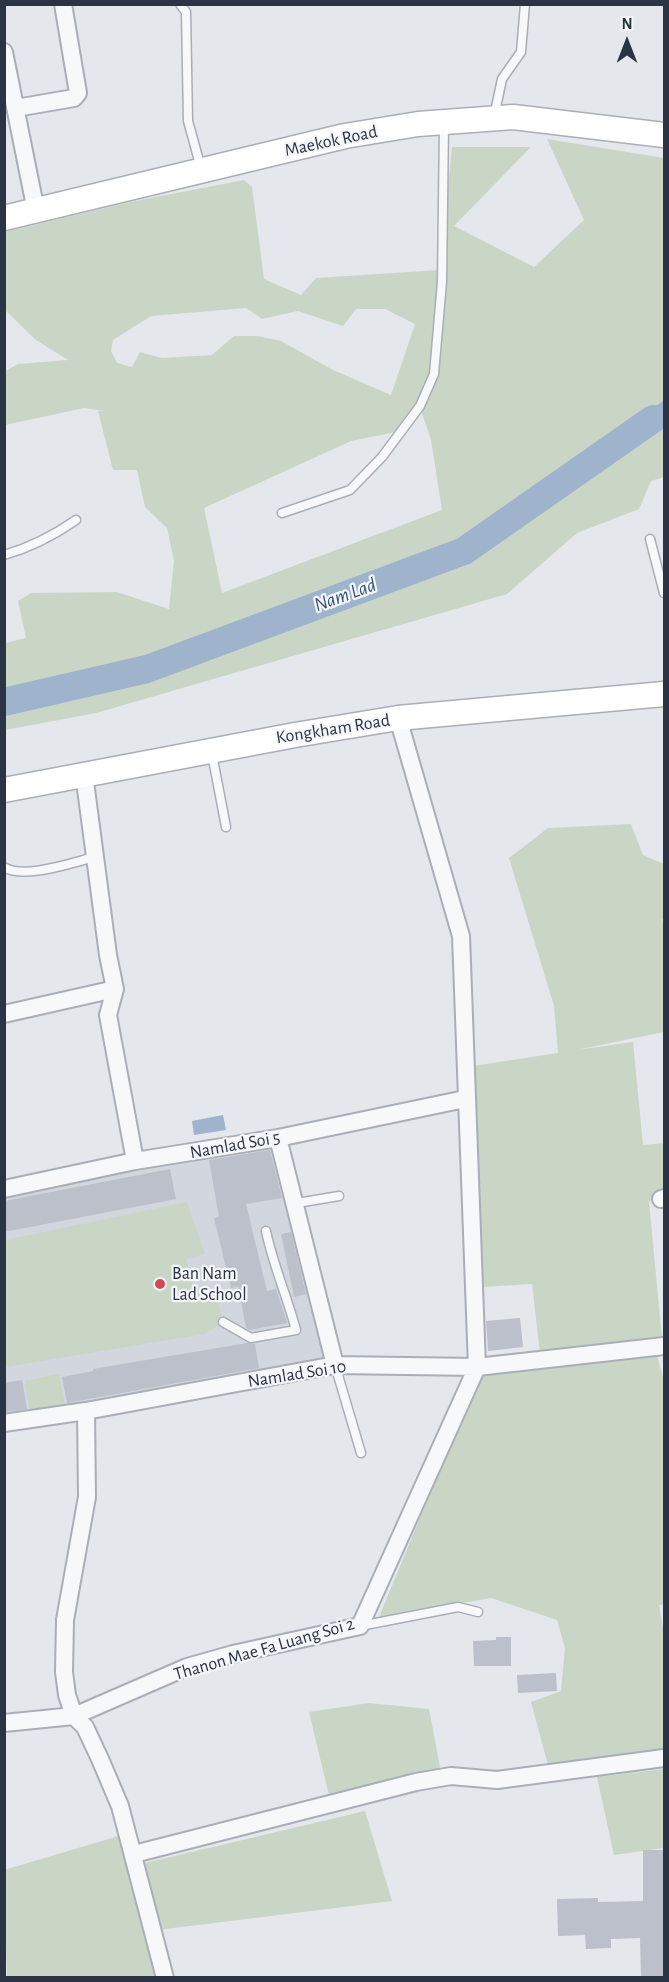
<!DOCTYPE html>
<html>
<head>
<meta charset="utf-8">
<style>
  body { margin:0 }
  #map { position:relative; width:669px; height:1982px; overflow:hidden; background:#e4e7ec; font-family:"Alegreya Sans",sans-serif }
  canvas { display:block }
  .frame { position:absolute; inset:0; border:6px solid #2b3445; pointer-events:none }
  .north { position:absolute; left:597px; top:12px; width:60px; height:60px; -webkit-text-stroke:4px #f4f6f9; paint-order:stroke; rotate:0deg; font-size:16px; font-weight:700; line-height:24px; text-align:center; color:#2b3445 }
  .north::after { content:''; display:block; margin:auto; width:21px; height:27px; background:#2b3445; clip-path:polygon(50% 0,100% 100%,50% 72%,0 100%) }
</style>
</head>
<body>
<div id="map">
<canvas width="669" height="1982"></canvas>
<div class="frame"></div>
<div class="north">N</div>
</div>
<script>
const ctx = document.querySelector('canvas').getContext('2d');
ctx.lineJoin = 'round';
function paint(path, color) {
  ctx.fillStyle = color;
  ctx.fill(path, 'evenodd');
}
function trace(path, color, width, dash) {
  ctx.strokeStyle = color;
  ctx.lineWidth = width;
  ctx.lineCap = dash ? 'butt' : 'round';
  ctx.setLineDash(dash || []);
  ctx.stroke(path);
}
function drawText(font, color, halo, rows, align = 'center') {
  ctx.font = font + ' "Alegreya Sans",sans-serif';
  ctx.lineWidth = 4.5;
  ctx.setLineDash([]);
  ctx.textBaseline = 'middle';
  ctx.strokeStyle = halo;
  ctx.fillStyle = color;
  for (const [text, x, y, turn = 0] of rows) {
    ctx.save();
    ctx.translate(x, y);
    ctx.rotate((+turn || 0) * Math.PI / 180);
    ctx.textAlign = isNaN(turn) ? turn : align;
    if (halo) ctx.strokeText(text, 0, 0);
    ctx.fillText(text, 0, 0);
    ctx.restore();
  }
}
const built = new Path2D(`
  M278,1138L335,1365L5,1423L4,1189Z`);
const green = new Path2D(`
  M547,139L664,158V400L642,416L664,422V477L651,481L639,509L577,533L507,594L96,713L5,730V643L26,638L18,601L31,593L117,592L169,609L174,561L167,528L145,507L137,470H113L98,411H104L84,408L5,425L4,372L18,364L68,360L36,340L5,310V232L135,201L244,180L252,187L264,279L301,295L316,278L440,270L452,147H531L454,226L534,267L584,220ZM246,308L262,319L298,311L343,326L356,309H385L415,324L391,395L333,370L281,341L258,336H234L212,355L162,358L140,352L132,367L117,363L111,351L113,340L151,316ZM420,407L431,440L442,510L222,593L204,508L351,441L401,431Z
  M631,824L643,855L664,864V918L662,919L664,930V1032L576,1050L633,1042L643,1145L664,1143V1198L649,1201L662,1339L540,1353L532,1284L482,1287L473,1066L558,1053L554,1006L509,858L548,828Z
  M187,1202L205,1254L186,1259L194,1291L215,1288L223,1322L205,1334L5,1367V1240Z
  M657,1355L664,1381V1604L659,1605L664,1634V1754L549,1769L531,1702L561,1691L565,1648L557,1620L491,1598L379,1617L479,1375Z
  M59,1374L65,1406L30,1413L25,1381Z
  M369,1703L429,1709L442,1778L331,1804L309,1712Z
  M664,1769V1848L614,1855L597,1777Z
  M365,1811L392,1901L157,1930L145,1863Z
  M122,1835L163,1977H7L4,1870Z`);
const water = new Path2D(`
  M664,400V422L642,416Z
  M223,1115L226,1130L194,1135L192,1121Z`);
const river = new Path2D(`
  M4,702L147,669L464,551L653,419`);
const building = new Path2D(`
  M270,1150L282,1198L246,1204L267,1291L276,1289L287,1323L250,1330L246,1328L238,1286L231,1288L214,1218L219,1217L209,1160Z
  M170,1169L176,1199L4,1232V1201Z
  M291,1232L306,1294L294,1297L281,1234Z
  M520,1318L523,1347L488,1351L486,1321Z
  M247,1343L255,1344L259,1368L67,1403L62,1377L93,1371V1369Z
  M22,1380L27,1409L4,1412V1383Z
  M496,1637H511V1666H474L473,1641L496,1640Z
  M556,1673L557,1691L518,1693L517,1675Z
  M643,1850H664V1977H641L640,1938L611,1939V1948L586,1949L585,1935L558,1936L557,1899L598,1898V1902L643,1901Z`);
const lane = new Path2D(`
  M180,4L186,12L188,121L201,168
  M494,117L502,79L521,52L525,4
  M282,513L350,490L382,457L420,406L434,374L442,282L444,124
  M650,539L664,593
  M4,555C32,547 53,536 76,520
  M212,754L226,827
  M4,867C23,880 74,862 95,857
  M297,1203L339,1196
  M223,1322L251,1338L296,1330C287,1296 273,1265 266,1231
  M335,1365L361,1453
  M360,1626L458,1607L478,1612`);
const street = new Path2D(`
  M4,52L36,211
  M16,108L74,98L78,93L63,4
  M84,774L108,955L115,989L108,1015L135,1161
  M4,1014L115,989
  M278,1138L335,1365
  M4,1189L135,1161L278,1138L465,1099
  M661,1199L664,1198
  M86,1411L87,1497L65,1620L64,1672L67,1695L74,1716L85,1727L100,1759L120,1806L165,1978
  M4,1423L86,1411L335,1365L477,1367L664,1346
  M4,1723L74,1716L187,1667L233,1654L360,1626L477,1367L461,936L398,718
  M134,1854L416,1782L451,1776L497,1780L664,1758`);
const secondary = new Path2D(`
  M4,218L345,136L418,124L513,117L664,135
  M4,790L295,735L398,718L664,694`);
const markers = [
  [160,1284,6,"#d1495b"]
];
const streetNames = [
  ["Maekok Road",331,141,-12],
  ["Kongkham Road",333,729,-9],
  ["Namlad Soi 5",235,1145,-10],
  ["Namlad Soi 10",297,1374,-9],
  ["Thanon Mae Fa Luang Soi 2",264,1649,-16]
];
const poiNames = [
  ["Ban Nam",172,1274],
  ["Lad School",172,1295]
];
const waterNames = [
  ["Nam Lad",345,595,-20]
];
paint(built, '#d2d6de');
paint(green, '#c9d6c5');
paint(water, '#9fb4cc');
trace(river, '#9fb4cc', 28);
paint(building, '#bbc0ca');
trace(lane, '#a9aeb7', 11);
trace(street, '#a9aeb7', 20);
trace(secondary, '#a9aeb7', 27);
trace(lane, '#f7f8fa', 8);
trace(street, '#f7f8fa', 16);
trace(secondary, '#fff', 24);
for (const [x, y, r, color] of markers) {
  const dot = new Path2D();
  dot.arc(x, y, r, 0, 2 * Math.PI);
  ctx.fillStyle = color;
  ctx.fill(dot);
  trace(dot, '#f4f6f9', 2);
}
drawText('18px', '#2b3445', '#f4f6f9', streetNames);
drawText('18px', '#2b3445', '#f4f6f9', poiNames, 'left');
drawText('italic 20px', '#34527a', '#f4f6f9', waterNames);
</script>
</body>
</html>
